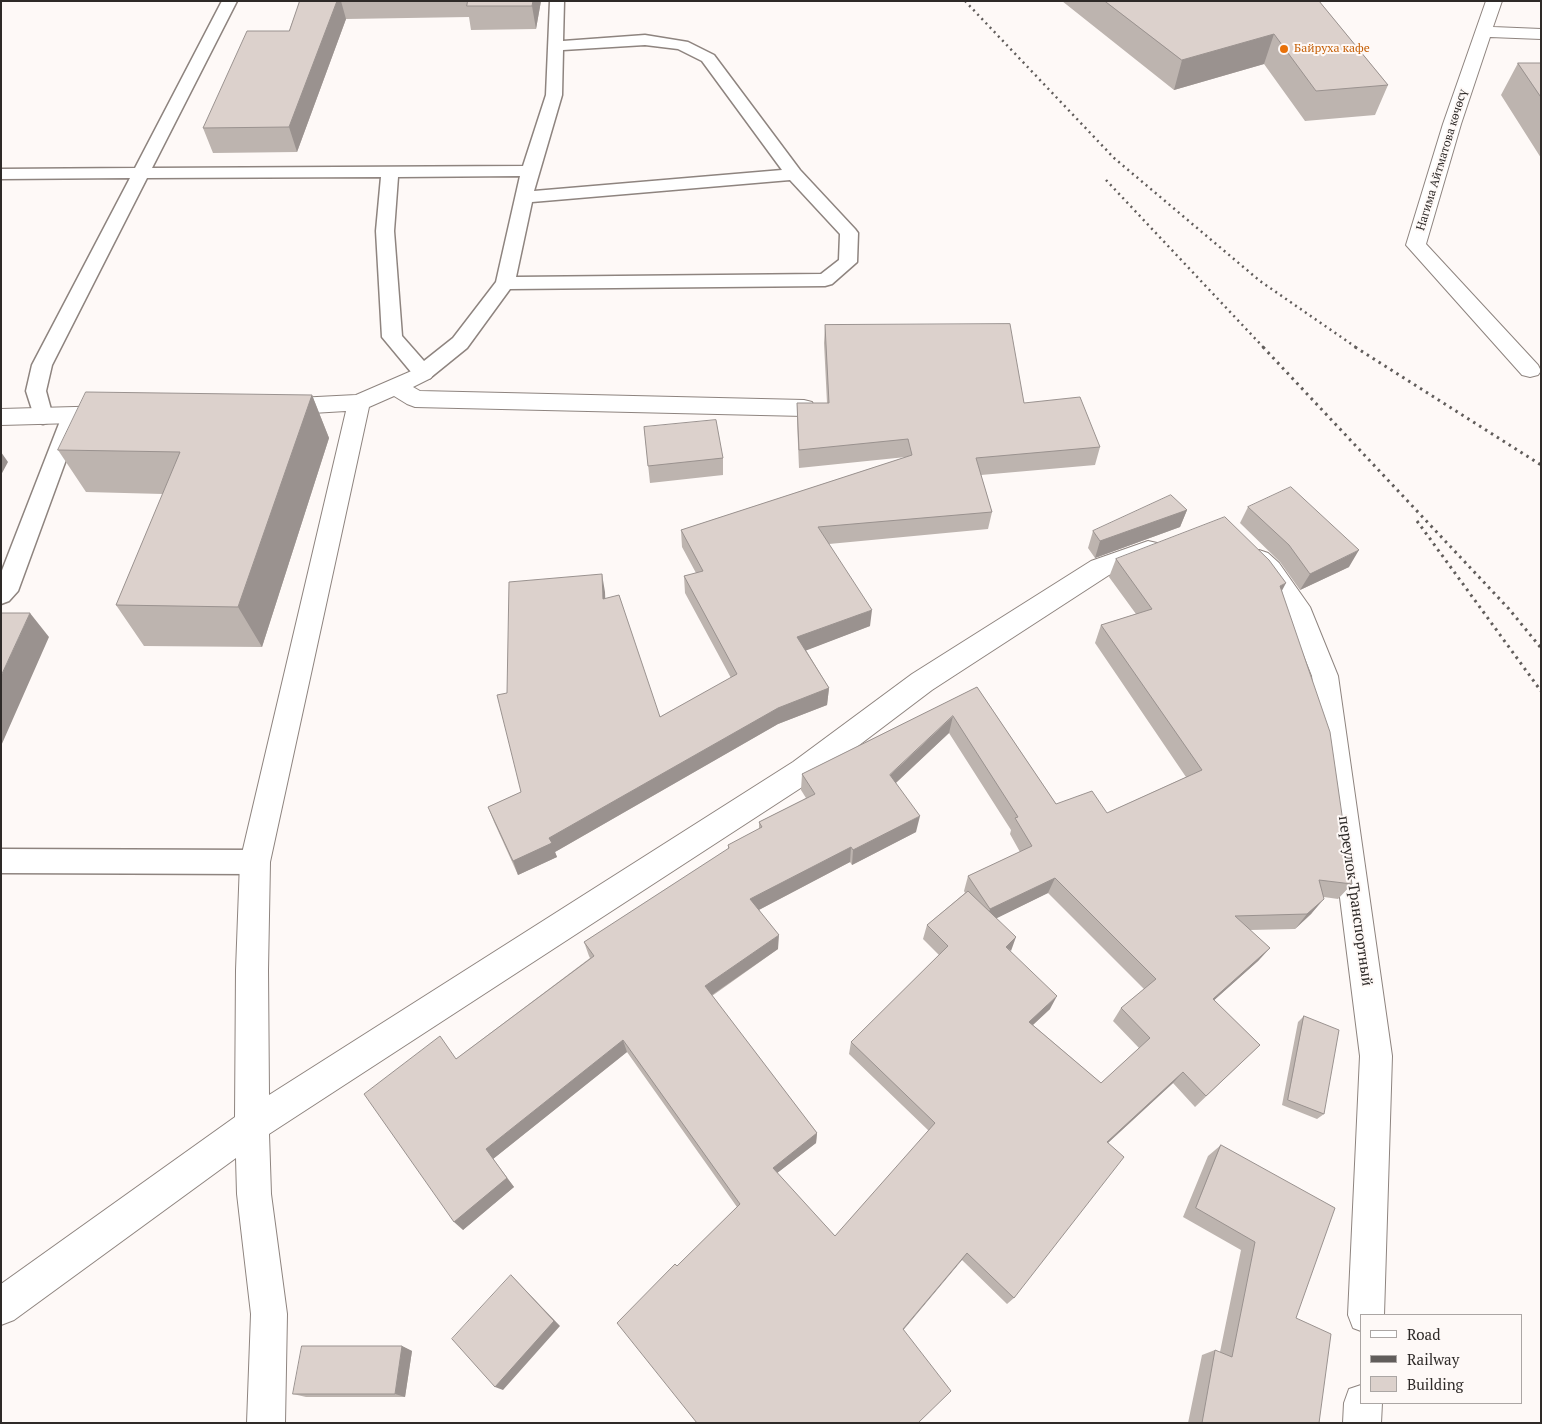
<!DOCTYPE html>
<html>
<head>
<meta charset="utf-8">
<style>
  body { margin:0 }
  #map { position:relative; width:1542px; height:1424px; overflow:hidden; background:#fef9f7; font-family:"PT Serif",serif }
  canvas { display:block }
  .frame { position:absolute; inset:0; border:2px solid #2e2a28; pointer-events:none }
  .legend { position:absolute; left:1360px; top:1314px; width:162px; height:90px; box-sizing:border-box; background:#fef9f7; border:1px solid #aba6a4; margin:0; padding:6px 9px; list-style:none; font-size:15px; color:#2e2a28 }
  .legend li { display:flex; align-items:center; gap:10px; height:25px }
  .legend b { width:25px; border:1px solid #aba6a4 }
</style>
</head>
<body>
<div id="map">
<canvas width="1542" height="1424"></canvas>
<div class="frame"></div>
<ul class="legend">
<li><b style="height:6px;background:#fff"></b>Road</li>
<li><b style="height:6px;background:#615d5b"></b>Railway</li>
<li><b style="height:14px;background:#dcd1cc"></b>Building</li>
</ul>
</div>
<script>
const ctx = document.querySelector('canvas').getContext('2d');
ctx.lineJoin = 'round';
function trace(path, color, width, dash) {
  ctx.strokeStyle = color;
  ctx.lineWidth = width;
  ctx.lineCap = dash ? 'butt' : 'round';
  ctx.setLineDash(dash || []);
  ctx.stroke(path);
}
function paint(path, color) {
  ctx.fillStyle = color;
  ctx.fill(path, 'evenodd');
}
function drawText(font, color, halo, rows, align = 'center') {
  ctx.font = font + ' "PT Serif",serif';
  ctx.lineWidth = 4;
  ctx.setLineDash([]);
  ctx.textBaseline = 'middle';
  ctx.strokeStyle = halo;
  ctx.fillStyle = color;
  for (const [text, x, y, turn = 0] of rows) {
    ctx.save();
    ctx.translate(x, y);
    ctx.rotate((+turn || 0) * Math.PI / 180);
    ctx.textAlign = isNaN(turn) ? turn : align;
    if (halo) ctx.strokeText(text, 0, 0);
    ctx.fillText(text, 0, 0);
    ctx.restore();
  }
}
const service = new Path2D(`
  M222,1H237L152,168L523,166L546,95L550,1H564L563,41L645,35L688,42L714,55L800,170L855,229L858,233L857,262L832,284L825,286L510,289L467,348L430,378L423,380L416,378L382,337L376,231L381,177L147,178L52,365L46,391L53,417L50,422L43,424L36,422L26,391L32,365L130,178L1,179V169L135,168ZM645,45L678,49L702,61L782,170L534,191L562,95L563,50ZM520,176L496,282L453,338L424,361L402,336L394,231L398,177ZM790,180L840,234L839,260L821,274L516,277L532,202Z
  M72,409L79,411L82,416L18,591L9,601L1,604V573L62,416L65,411Z
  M1,849L255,850L265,853L269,862L265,871L255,874L1,873Z`);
const minor = new Path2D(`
  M1486,1H1502L1493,27L1541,29V39L1490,37L1461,124L1426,244L1538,365L1541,371L1538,375L1530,377L1522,375L1406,245L1443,124Z
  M423,366L431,368L434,373L431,378L413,387L420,391L804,400L812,402L815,408L812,414L804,416L415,407L407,404L394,396L369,407L270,862L268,970L269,1095L793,762L912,674L1091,561L1148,541L1157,543L1160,550L1157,557L1109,575L932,690L813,780L269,1134L271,1194L287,1314L285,1423H247L251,1314L237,1194L236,1158L14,1320L1,1325V1284L235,1117L236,970L240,862L346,411L278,415L270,413L267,407L270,401L278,399L356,395Z
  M112,406L120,408L123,414L120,420L112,422L1,425V409Z
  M1259,550L1268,553L1279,563L1310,607L1338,676L1392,1056L1384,1315H1361V1331L1353,1328L1348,1315L1360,1056L1312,676L1289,618L1261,577L1250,567L1246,560L1250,553Z
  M1361,1385V1403H1382L1381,1423H1343L1344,1403L1349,1389Z`);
const railFar1 = new Path2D(`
  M965,1L1114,158L1260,281L1357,348
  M1106,180L1264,348`);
const rail = new Path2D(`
  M1263,347L1509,609L1541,648
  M1355,347L1541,465
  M1417,521L1541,691`);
const wall = new Path2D(`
  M300,1H541L536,29L471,30L469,17L346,19L297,152L213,153L203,128L289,31Z
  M1062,1H1319L1388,85L1375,115L1305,121L1264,64L1174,90Z
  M1518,63H1541V158L1501,95Z
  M825,325L1024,403L1100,447L1095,465L981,475L992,512L988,529L829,544L870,626L806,650L829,688L827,705L778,724L555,852L557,857L518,875L494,822L488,807L521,792L507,693L605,592V598L660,717L731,678L685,593L684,576L696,573L682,547L681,530L906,457L799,468L797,421V403H827L824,343Z
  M312,395L329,438L262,647L144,646L116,605L163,494L86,492L58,450Z
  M644,427L723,458V475L650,483Z
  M1248,507L1349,567L1300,590L1280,562L1240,523Z
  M1187,510L1180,527L1095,558L1088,548L1093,531Z
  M1116,559L1282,591L1352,884L1338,899L1324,897L1311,914L1295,929L1250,930L1270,948L1258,961L1214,1000L1260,1045L1195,1107L1173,1083L1108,1143L1014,1298L1007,1304L962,1260L677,1266L737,1207L627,1052L493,1159L514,1187L463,1230L456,1059L590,958L589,956L584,942L728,849V845L759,829V822L806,798L801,790L802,774L977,687L1056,804L1107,813L1186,777L1095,643L1101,625L1136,614L1109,577ZM949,733L1011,830L1010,834L1020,852L968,876L964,891L965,893L927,925L923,939L939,955L851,1042L849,1054L929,1131L835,1236L777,1173L816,1143L817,1133L712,996L778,949L759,910L850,862L852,865L916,832L896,783ZM1048,893L1144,989L1121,1008L1113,1021L1139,1048L1101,1083L1033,1025L1050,1009L1010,951L996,918Z
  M1304,1016L1324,1114L1317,1119L1282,1105L1298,1022Z
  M1221,1145L1296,1318L1319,1423H1188L1202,1355L1215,1350L1220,1352L1241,1250L1183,1217L1208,1156Z
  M402,1346L412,1351L405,1397H306L293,1394Z`);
const shadedWall = new Path2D(`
  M337,1H341L346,19L297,152L289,127Z
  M533,1H541L536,29L532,6Z
  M1274,34L1264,64L1174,90L1182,60Z
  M312,395L329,438L262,647L238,607Z
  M1,452L8,462L1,475Z
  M1187,510L1180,527L1095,558L1100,541Z
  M1359,550L1349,567L1300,590L1310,574Z
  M602,574L605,592L606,616L603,599Z
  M1286,583L1276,602L1280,586Z
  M872,610L870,626L797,654V637Z
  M30,613L49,637L1,746V676Z
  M829,688L827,705L778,724L555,852L557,857L518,875L513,861L549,838L778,708Z
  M953,716L949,733L887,791L890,775Z
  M920,816L916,832L852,865L853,850Z
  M851,847L850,862L751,914L750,899Z
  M1055,878L1048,893L985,924L990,909Z
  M1324,899L1311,914L1295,929L1307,914Z
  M779,935L778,949L706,999L705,986Z
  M1016,937L1011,951L1006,947Z
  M1270,948L1258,961L1202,1011L1213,999Z
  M1057,996L1050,1009L1023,1034L1029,1022Z
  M623,1040L627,1052L493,1159L514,1187L463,1230L454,1222L486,1149Z
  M1183,1072L1173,1083L1098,1152L1107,1142Z
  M817,1133L816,1143L772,1177L773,1168Z
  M967,1253L962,1260L900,1334L903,1329Z
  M511,1275L560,1326L503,1390L495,1387Z
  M402,1346L412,1351L405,1397L395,1394Z`);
const building = new Path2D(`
  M300,1H337L289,127L203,128L247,31H289Z
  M468,1H533L532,6H467Z
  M1105,1H1319L1388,85L1316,91L1274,34L1182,60Z
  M1518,63H1541V97Z
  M1010,324L1024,403L1080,397L1100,447L976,458L992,512L818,527L872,610L797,637L829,688L778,708L549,838L552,843L513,861L488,807L521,792L497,695L507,693L509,582L602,574L603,599L619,595L660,717L737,674L684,576L703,571L681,530L912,455L908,439L799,450L797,403H829L825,325Z
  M86,392L312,395L238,607L116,605L180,452L58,450Z
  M716,420L723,458L648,466L644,427Z
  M1291,487L1359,550L1310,574L1289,545L1248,507Z
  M1171,495L1187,510L1100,541L1093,531Z
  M1225,517L1269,560L1286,583L1280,586L1330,732L1352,884L1319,880L1324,899L1307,914L1235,916L1270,948L1213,999L1260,1045L1206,1096L1183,1072L1107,1142L1124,1157L1014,1298L967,1253L903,1329L951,1391L918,1423H697L617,1323L675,1264L677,1266L740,1204L623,1040L486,1149L507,1178L454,1222L364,1094L440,1036L456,1059L594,956L584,942L729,848L728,845L762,827L759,822L815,794L802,774L977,687L1056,804L1092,791L1107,813L1202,770L1101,625L1152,609L1116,559ZM953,716L1018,817L1015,818L1032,846L968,876L990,909L1055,878L1156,979L1121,1008L1150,1038L1101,1083L1029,1022L1057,996L1006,947L1016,937L968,891L927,925L948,946L851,1042L935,1123L835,1236L773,1168L817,1133L705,986L779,935L750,899L851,847L853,850L920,816L890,775Z
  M1,613H30L1,676Z
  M1304,1016L1339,1030L1324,1114L1288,1100Z
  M1221,1145L1335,1208L1296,1318L1331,1334L1319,1423H1202L1215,1350L1232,1357L1255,1242L1196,1208Z
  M511,1275L554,1321L495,1387L452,1339Z
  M302,1346H402L395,1394H293Z`);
const markers = [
  [1284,49,5,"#e8710a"]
];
const farFoodnames = [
  ["Байруха кафе",1294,49]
];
const farStreetnames = [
  ["Нагима Айтматова көчөсү",1442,160,-73]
];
const streetNames = [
  ["переулок Транспортный",1355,901,82]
];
trace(service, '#8e847f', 3);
trace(minor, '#8e847f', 2);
paint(service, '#fff');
paint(minor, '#fff');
trace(railFar1, '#615d5b', 2.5, [2, 4]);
trace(rail, '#615d5b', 3, [2.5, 4.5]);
paint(wall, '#bdb4af');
paint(shadedWall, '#9a928f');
paint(building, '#dcd1cc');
trace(building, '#9a928f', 1);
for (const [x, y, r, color] of markers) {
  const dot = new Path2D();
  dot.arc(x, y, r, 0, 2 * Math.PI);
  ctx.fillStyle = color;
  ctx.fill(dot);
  trace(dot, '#fef9f7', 2);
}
drawText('12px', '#c56008', '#fef9f7', farFoodnames, 'left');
drawText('12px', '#2e2a28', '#fef9f7', farStreetnames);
drawText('15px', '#2e2a28', '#fef9f7', streetNames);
</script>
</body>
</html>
